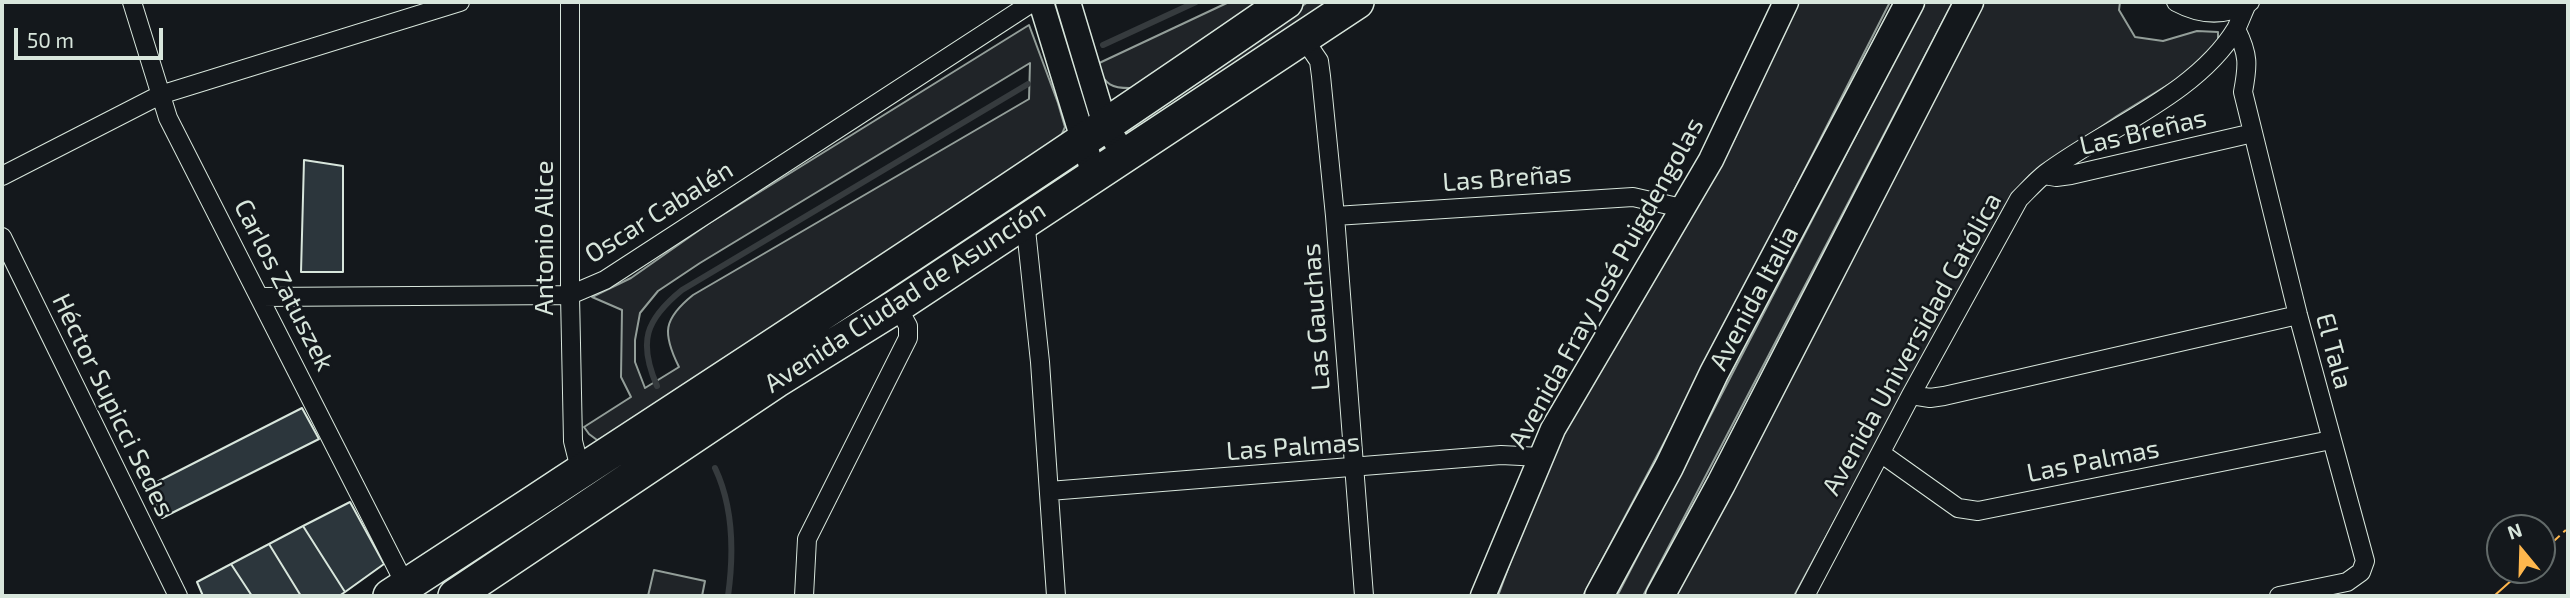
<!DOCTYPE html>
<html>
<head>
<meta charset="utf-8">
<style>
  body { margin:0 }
  #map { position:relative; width:2570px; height:598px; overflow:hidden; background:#14181c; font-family:"Exo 2",sans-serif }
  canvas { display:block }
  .frame { position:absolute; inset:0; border:4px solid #d8e6dc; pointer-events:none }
  .north { position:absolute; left:2486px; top:514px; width:70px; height:70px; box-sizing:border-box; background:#14181c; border:2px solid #626a69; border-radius:50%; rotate:341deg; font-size:19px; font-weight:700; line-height:28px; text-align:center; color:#d8e6dc }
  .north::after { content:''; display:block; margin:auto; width:24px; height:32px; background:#ffb74d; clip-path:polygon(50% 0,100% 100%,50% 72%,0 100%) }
  .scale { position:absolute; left:14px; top:28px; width:149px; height:32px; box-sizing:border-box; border:4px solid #d8e6dc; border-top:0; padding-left:9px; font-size:21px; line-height:24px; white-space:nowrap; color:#d8e6dc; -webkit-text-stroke:5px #14181c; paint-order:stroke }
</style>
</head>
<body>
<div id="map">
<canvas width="2570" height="598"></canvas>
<div class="frame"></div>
<div class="north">N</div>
<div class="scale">50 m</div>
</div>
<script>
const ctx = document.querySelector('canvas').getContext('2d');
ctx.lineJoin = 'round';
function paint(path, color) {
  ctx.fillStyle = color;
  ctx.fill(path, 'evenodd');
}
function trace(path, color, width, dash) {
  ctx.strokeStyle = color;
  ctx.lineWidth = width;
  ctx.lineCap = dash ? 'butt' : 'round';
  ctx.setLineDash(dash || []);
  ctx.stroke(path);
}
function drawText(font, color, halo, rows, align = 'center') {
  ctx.font = font + ' "Exo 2",sans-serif';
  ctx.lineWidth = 5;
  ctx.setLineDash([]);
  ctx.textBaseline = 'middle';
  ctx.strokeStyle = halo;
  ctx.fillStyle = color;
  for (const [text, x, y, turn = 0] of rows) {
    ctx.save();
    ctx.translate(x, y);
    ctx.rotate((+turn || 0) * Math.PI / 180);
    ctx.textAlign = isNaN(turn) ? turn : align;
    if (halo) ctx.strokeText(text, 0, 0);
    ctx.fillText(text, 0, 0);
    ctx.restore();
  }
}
const green = new Path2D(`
  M1229,2H1259L1134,88C1111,89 1106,85 1095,65Z
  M1308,2H1329L1127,141L1119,131Z
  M1795,2H1890L1712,352L1583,596H1498L1544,470L1599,369L1734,140Z
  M1925,2H1953L1643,596H1617Z
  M1983,2H2120L2119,10L2135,37L2163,41L2197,31L2218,32V41L2184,75L2117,116L2030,175L2005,206L1794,596H1675Z
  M1029,25L1058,103L1065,127L1058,143L613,437L597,440L589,434L584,427L631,397L621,377L622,310L592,297L631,278L708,224ZM1030,63L1029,99L693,295C663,319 662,333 679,367L645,388L635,362V340L640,313L658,291L700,263Z
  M654,570L705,581L702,596H648Z`);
const stream = new Path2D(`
  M1103,45L1196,2
  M657,386C638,342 645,320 682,290L1028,84
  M715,468C734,508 734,553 728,596`);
const building = new Path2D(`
  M304,160L343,166V272H301Z
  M302,408L319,439L162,518L147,487Z
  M350,502L384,564L345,592L303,526Z
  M303,526L345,592L339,596H301L269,544Z
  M269,544L301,596H252L231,564Z
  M231,564L252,596H203L197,582Z`);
const street = new Path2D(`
  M132,2L168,118L406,586
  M570,2V295L573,441L581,473
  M2176,2C2200,15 2225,17 2250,2
  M2236,29C2249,55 2248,65 2243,92L2298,315L2365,561L2361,572L2347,582L2279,596
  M1304,39L1319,61L1321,76L1335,216L1364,596
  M2044,175L2056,177L2071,175L2253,133
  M2,176L160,95L460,2
  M1335,216L1633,197L1682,208
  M1025,220L1040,362L1056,596
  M2,237L178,596
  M261,297L570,295L605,280L1033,2
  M1911,395L1930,398L1944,396L2298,315
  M1882,454L1958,508L1978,511L2331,440
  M1049,491L1501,455L1541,457
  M804,596L807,539L908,338V326L897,306
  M1805,596L1911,395L2019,199C2028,190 2037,180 2046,173C2106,128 2196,95 2236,29C2240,21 2243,12 2247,4`);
const secondary = new Path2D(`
  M1041,2L1094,175
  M1068,2L1105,125L1124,154
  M1483,596L1553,429L1711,160L1786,2`);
const primary = new Path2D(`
  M1599,596L1669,467L1714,373L1910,2
  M1660,596L1721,484L1969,2`);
const highway = new Path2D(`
  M390,596C690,400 991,206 1286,2
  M455,596L776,381L897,306L1357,2`);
const power = new Path2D(`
  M2542,552L2568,528
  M2494,596L2523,570`);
const streetNames = [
  ["Las Breñas",2143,132,-13],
  ["Las Breñas",1507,178,-4],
  ["Oscar Cabalén",659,212,-32],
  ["Antonio Alice",544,238,-90],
  ["Avenida Fray José Puigdengolas",1606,283,-61],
  ["Carlos Zatuszek",284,285,63],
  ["Avenida Ciudad de Asunción",905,297,-33],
  ["Avenida Italia",1754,298,-62],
  ["Las Gauchas",1316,317,-94],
  ["Avenida Universidad Católica",1912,344,-61],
  ["El Tala",2334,351,75],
  ["Héctor Supicci Sedes",113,405,64],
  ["Las Palmas",1293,447,-4],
  ["Las Palmas",2093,461,-11]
];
paint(green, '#202428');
trace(green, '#939e99', 2);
trace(stream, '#363b3e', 6);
paint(building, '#2c363c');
trace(building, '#d8e6dc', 2);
trace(street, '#d8e6dc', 20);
trace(secondary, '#d8e6dc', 27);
trace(primary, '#d8e6dc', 31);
trace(highway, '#d8e6dc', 36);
trace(street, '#14181c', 18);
trace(secondary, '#14181c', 24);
trace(primary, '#14181c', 28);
trace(highway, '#14181c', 33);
trace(power, '#ffb74d', 2, [24, 5, 3.5, 5]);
drawText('26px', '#d8e6dc', '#14181c', streetNames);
</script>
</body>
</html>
